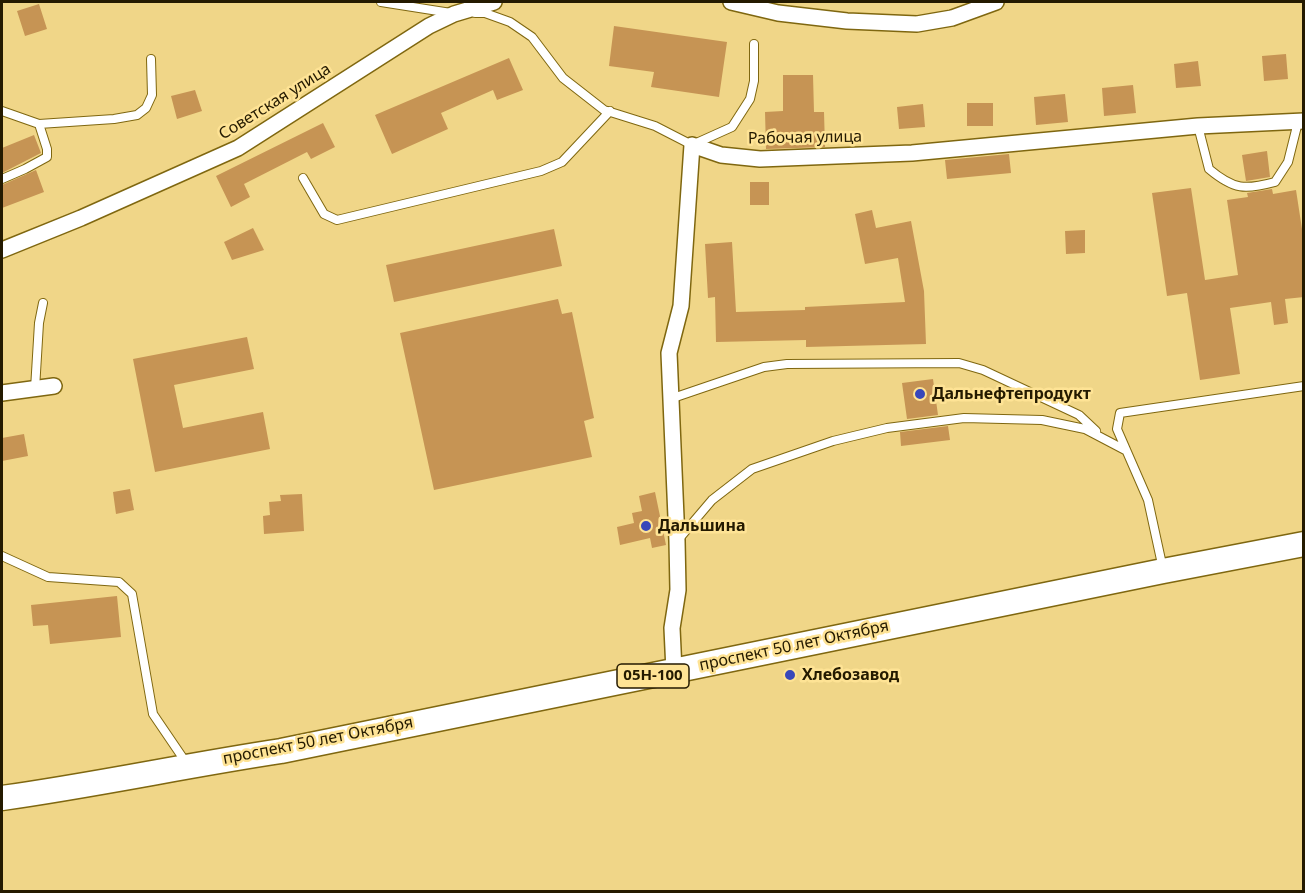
<!DOCTYPE html>
<html>
<head>
<meta charset="utf-8">
<style>
  body { margin:0 }
  #map { position:relative; width:1305px; height:893px; overflow:hidden; background:#f0d688; font-family:"Noto Sans",sans-serif }
  canvas { display:block }
  .frame { position:absolute; inset:0; border:3px solid #241a00; pointer-events:none }
</style>
</head>
<body>
<div id="map">
<canvas width="1305" height="893"></canvas>
<div class="frame"></div>
</div>
<script>
const ctx = document.querySelector('canvas').getContext('2d');
ctx.lineJoin = 'round';
function paint(path, color) {
  ctx.fillStyle = color;
  ctx.fill(path, 'evenodd');
}
function trace(path, color, width, dash) {
  ctx.strokeStyle = color;
  ctx.lineWidth = width;
  ctx.lineCap = dash ? 'butt' : 'round';
  ctx.setLineDash(dash || []);
  ctx.stroke(path);
}
function drawText(font, color, halo, rows, align = 'center') {
  ctx.font = font + ' "Noto Sans",sans-serif';
  ctx.lineWidth = 5;
  ctx.setLineDash([]);
  ctx.textBaseline = 'middle';
  ctx.strokeStyle = halo;
  ctx.fillStyle = color;
  for (const [text, x, y, turn = 0] of rows) {
    ctx.save();
    ctx.translate(x, y);
    ctx.rotate((+turn || 0) * Math.PI / 180);
    ctx.textAlign = isNaN(turn) ? turn : align;
    if (halo) ctx.strokeText(text, 0, 0);
    ctx.fillText(text, 0, 0);
    ctx.restore();
  }
}
const building = new Path2D(`
  M39,4L47,29L25,36L17,11Z
  M614,26L727,42L719,97L651,87L654,72L609,66Z
  M1286,54L1288,79L1264,81L1262,56Z
  M509,58L523,90L497,100L493,90L441,113L448,129L392,154L375,115Z
  M1198,61L1201,86L1176,88L1174,64Z
  M783,75H813L814,112H824L825,147L766,149L765,112L783,111Z
  M1133,85L1136,113L1104,116L1102,88Z
  M195,90L202,111L177,119L171,96Z
  M1065,94L1068,122L1036,125L1034,97Z
  M967,103H993V126H967Z
  M923,104L925,127L899,129L897,107Z
  M323,123L335,147L311,159L307,152L244,184L250,197L231,207L216,176Z
  M34,135L41,153L2,173V148Z
  M1267,151L1270,177L1246,181L1242,155Z
  M1009,154L1011,173L947,179L945,160Z
  M36,170L44,192L2,208V185Z
  M750,182H769V205H750Z
  M1191,188L1205,280L1238,275L1227,200L1248,197L1247,193L1272,189L1273,194L1296,190L1304,242V297L1285,299L1288,323L1274,325L1271,302L1230,308L1240,374L1200,380L1187,293L1167,296L1152,193Z
  M872,210L876,228L911,221L924,291L926,344L806,347V340L716,342L715,297L708,298L705,244L732,242L736,312L805,310V307L905,302L898,258L865,264L855,214Z
  M253,228L264,250L232,260L224,242Z
  M554,229L562,266L394,302L386,265Z
  M1085,230V253L1066,254L1065,231Z
  M558,299L562,314L572,312L594,418L584,421L592,457L434,490L400,333Z
  M247,337L254,369L174,385L183,428L263,412L270,449L155,472L133,359Z
  M933,379L938,415L907,419L902,383Z
  M948,426L950,440L901,446L900,432Z
  M24,434L28,456L2,461V438Z
  M130,489L134,510L116,514L113,492Z
  M655,492L666,545L652,548L650,538L620,545L617,527L634,523L632,513L642,511L639,496Z
  M302,494L304,531L264,534L263,516L270,515L269,502L281,501L280,495Z
  M117,596L121,637L50,644L48,625L33,626L31,605Z`);
const service = new Path2D(`
  M381,2L451,13
  M475,13H485L510,22L532,37L563,78L604,110L655,126L692,145L732,127L750,99L754,81V44
  M2,111L39,124L47,149V157L25,169L2,179
  M39,124L114,119L137,115L146,108L152,95L151,59
  M1198,126L1209,169C1234,190 1245,190 1275,182L1288,162L1298,122
  M303,178L324,214L337,220L541,171L562,162L610,111
  M35,389L39,323L43,303
  M670,399L764,367L787,364L959,363L983,370L1079,415L1096,431
  M678,540L712,500L752,469L833,441L887,428L964,418L1042,420L1085,429L1125,450
  M2,556L48,577L119,582L132,594L153,714L187,764
  M1163,569L1148,500L1117,429L1120,413L1304,386`);
const minor = new Path2D(`
  M731,2L778,13L847,21L917,24L952,18L996,2
  M2,250L81,218L238,148L429,26L454,14L494,2
  M2,393L54,386
  M674,671L672,628L678,590L677,541L669,353L681,306L692,145L721,155L760,159L912,153L1198,126L1304,121`);
const primary = new Path2D(`
  M2,798C95,785 188,765 281,751L1163,571L1304,544`);
const markers = [
  [920,394,6,"#3847ba"],
  [646,526,6,"#3847ba"],
  [790,675,6,"#3847ba"]
];
const shields = [
  [653,676,72]
];
const shieldNames = [
  ["05Н-100",653,676]
];
const streetNames = [
  ["Советская улица",275,102,-32],
  ["Рабочая улица",805,138,-1],
  ["проспект 50 лет Октября",794,646,-12],
  ["проспект 50 лет Октября",318,741,-11]
];
const poiNames = [
  ["Дальнефтепродукт",932,394],
  ["Дальшина",658,526],
  ["Хлебозавод",802,675]
];
paint(building, '#c69454');
trace(service, '#7f6710', 10);
trace(minor, '#7f6710', 18);
trace(primary, '#7f6710', 27);
trace(service, '#fff', 8);
trace(minor, '#fff', 15);
trace(primary, '#fff', 24);
for (const [x, y, r, color] of markers) {
  const dot = new Path2D();
  dot.arc(x, y, r, 0, 2 * Math.PI);
  ctx.fillStyle = color;
  ctx.fill(dot);
  trace(dot, '#fee395', 2);
}
for (const [x, y, w] of shields) {
  const box = new Path2D();
  box.roundRect(x - w / 2, y - 12, w, 24, 4.5);
  ctx.fillStyle = '#fee395';
  ctx.fill(box);
  trace(box, '#241a00', 1.5);
}
drawText('bold 15px', '#241a00', null, shieldNames);
drawText('16px', '#241a00', '#fee395', streetNames);
drawText('bold 16px', '#241a00', '#fee395', poiNames, 'left');
</script>
</body>
</html>
